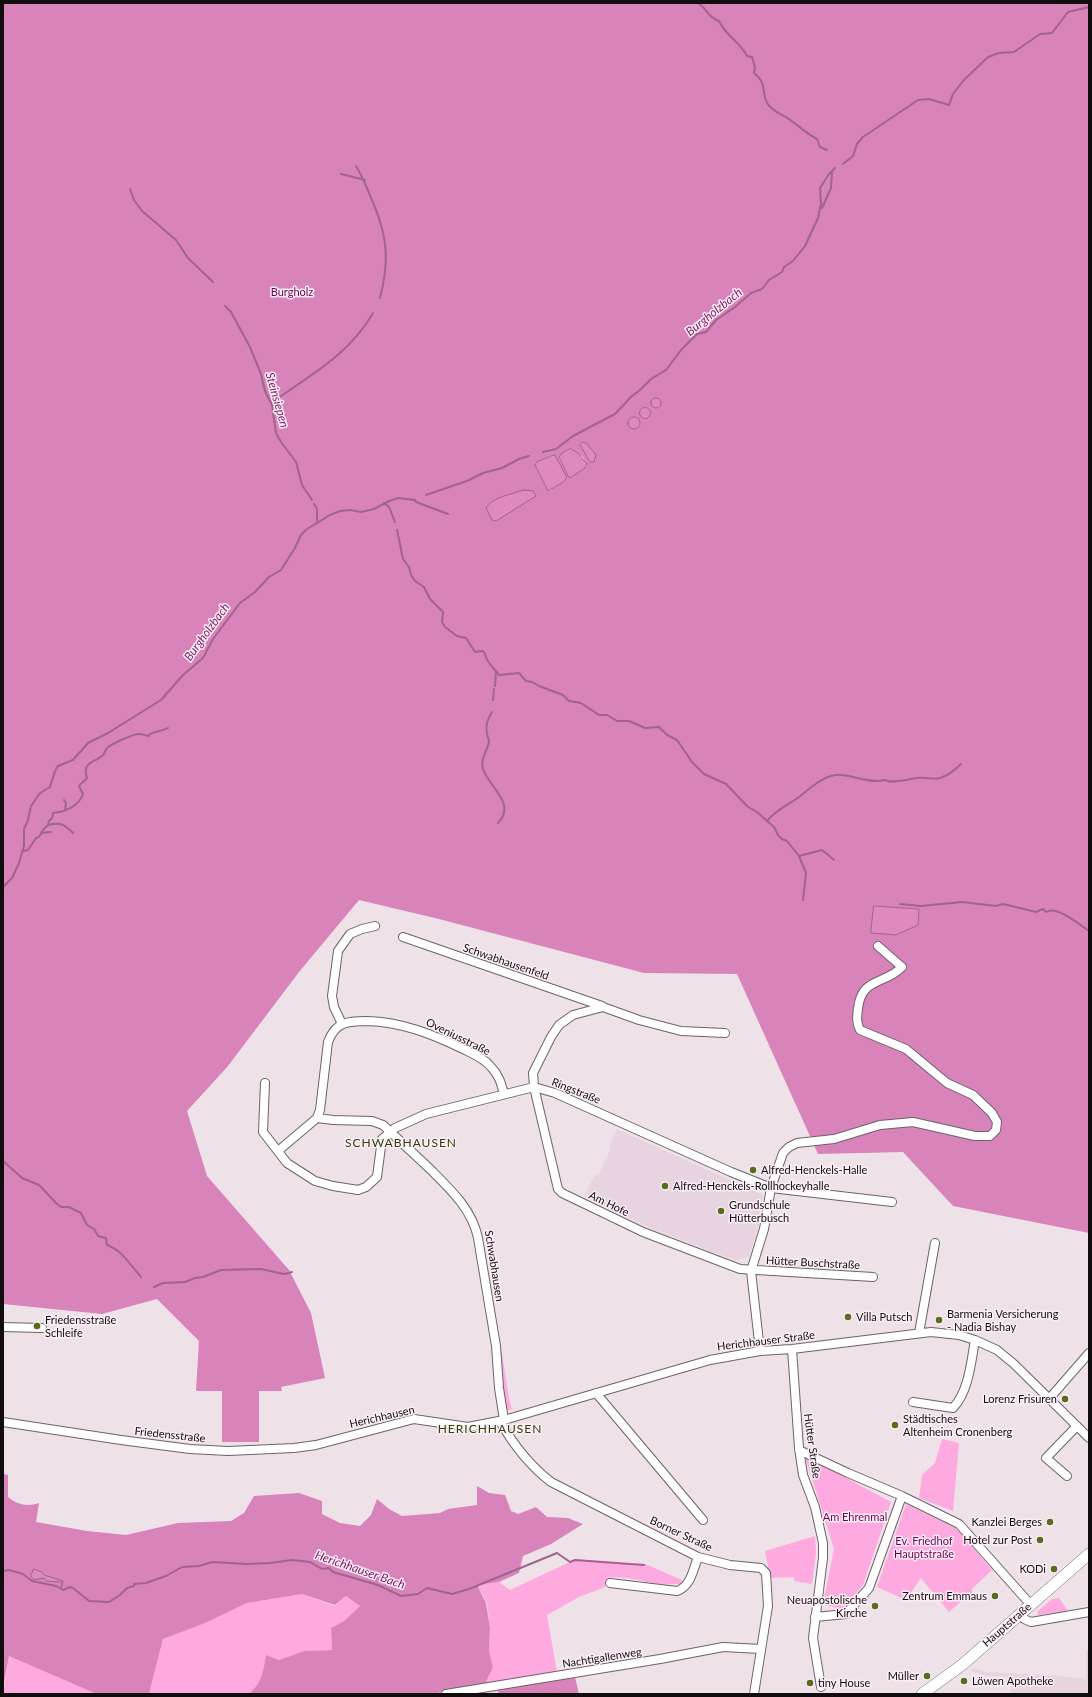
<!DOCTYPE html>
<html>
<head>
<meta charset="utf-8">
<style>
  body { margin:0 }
  #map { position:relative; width:1092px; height:1697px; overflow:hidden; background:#eee1e8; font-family:Lato,sans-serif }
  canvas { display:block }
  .frame { position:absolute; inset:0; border:4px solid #110d0f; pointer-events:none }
</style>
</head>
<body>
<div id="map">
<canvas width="1092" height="1697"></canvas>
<div class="frame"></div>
</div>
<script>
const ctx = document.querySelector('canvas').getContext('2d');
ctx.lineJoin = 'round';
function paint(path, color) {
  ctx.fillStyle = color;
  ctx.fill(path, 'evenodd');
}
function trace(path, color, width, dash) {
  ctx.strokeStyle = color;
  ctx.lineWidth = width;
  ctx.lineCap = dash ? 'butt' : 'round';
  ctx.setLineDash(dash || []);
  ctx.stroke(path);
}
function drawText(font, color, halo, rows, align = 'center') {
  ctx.font = font + ' Lato,sans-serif';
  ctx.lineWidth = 3;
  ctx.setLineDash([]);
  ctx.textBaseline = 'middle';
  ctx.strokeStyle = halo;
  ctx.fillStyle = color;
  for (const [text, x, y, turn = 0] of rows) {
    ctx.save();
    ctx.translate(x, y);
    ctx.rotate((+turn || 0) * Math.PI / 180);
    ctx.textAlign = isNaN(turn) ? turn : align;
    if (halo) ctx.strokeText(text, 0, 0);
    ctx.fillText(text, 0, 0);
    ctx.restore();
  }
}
const built = new Path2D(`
  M617,1129L763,1195V1199L756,1236L749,1256L736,1261L726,1257L643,1225L584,1196L595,1175L598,1176L611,1148L609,1146Z
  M1086,1650H1089V1694H1011L1012,1677L986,1676L970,1671L973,1668L986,1672L1050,1675L1086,1679Z
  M497,1688L499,1694H461Z`);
const green = new Path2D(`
  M496,1334H499L509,1399L511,1407L513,1409L505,1411Z
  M942,1439L959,1443L953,1511L919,1498L922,1475L935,1463Z
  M805,1456L891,1502L863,1585L843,1610L823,1604L834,1549Z
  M906,1504L956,1528L992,1570L972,1589V1592L949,1612L921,1578L906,1600L877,1587Z
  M815,1536L816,1552L812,1584L794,1581V1577L770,1578L765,1551Z
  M574,1560L645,1564L682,1580L680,1584C673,1584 665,1585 657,1584C641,1581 624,1575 607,1578L605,1587L579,1597L547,1615L557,1672L485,1684L493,1667L489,1652L490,1628L487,1603L477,1585L499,1582L510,1590Z
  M302,1594L335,1606L346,1596L360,1606L344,1621L331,1628L332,1650L304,1651L279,1660L266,1656C263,1673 263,1681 249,1694H149L163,1639L203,1624L247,1603Z
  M1059,1598L1068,1611L1038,1615L1037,1612L1052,1599Z
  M9,1656L95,1692L97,1694H3Z`);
const forest = new Path2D(`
  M3,3H1089V1233L953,1206L903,1152L818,1154L737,974L644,973L439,919L359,900L299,972L228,1066L187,1111L207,1176L289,1270L311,1313L325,1378L281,1387L282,1391H259V1442H222V1391H196L199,1341L157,1299L102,1314L3,1304ZM571,449L583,457L587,466L570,478L568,476L559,458L566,451ZM551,456L556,457L567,478L550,491L547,489L535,465L537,462ZM874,906L919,909L918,925Z
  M3,1474L8,1475V1497C17,1505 28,1507 39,1503L36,1522L87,1531L126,1535L178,1523L231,1521L244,1513L254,1496L299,1493L322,1501V1514L340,1523L360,1526L371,1515L377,1499L389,1509L402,1516L440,1513L448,1509L477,1505V1486L489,1493L505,1495L511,1511L518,1514L536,1507L547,1517L568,1518L583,1524L551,1544L523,1556L519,1573L499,1582L477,1585L486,1603L490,1628L489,1651L493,1667L485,1684L432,1694H249C262,1682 263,1673 266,1655L279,1660L304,1651L332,1650L331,1628L344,1621L360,1606L346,1596L335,1605L302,1594L247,1603L203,1624L163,1639L149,1694H97L9,1656L3,1688Z
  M575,1677L579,1694H499L497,1688Z`);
const water = new Path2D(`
  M651 403a5 5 0 1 1 10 0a5 5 0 1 1-10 0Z
  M639.5 413a5.5 5.5 0 1 1 11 0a5.5 5.5 0 1 1-11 0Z
  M628 423a6 6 0 1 1 12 0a6 6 0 1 1-12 0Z
  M583,442L587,444L596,455L594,462H590L580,445Z
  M571,449L578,453L587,464L585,468L570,478L568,476L559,457L562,453Z
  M555,455L567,478L562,483L548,491L535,465L537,462Z
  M524,490L533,491L536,496L496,521L492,520L486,508C492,497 513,494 524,490Z
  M874,906L919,909L918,925L896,935L871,933Z
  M34,1569L42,1572L44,1575L63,1581L61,1588L62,1582H60L46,1581L44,1578L34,1580L31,1576Z`);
const stream = new Path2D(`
  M698,3C708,9 707,17 719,21C725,35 740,42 747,56L752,57L755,67L754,73C767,83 761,90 767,103C772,111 779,113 786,117C797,124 805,133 817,139L820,147L827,150
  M843,164L853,156L857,144L863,137L918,100L929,99L949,105L953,94L963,81L988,57L999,53L1014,52L1040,34L1052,33L1068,12L1089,7
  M356,166C364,179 368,191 374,205C388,238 389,263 380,298
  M341,174L365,180
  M130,189L134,200L142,211L176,240L188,258L213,282
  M822,208L831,188L832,171
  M225,306L231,312L250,347L261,374L265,391L272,405L276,433L281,442L296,462L302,485L312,500
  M271,403C309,376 349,355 373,313
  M543,452L556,449L573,436L615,414L632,396L640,390L651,379L666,370L681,350L697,334L706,332L716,320L735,307L751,293L762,289L769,280L782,272L784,267L793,261L805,246L818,218L821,204L820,188L829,174L835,168
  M426,495L467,481L483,473L502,468L519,459L529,456
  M384,503L389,507L395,522
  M314,504L317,509V522
  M397,530L403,559L409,567L411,575L415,581L424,587L430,599L443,612L442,622L445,627L457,636L466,638L475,652L483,651L485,654C486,662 495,669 499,675L519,673L526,681L532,682L539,686L563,695L569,701L581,703L599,715H607L617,721H629L645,728L659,727L667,735L677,740L692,762L704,774L726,784L748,807L757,812L767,821L774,827L778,835L782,839L787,841L799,856L822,850L834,860
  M495,686L496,671
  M493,700L494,689
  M492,712C488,719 485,725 487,733C487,736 489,739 489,742C487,752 480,758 483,769C489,787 517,804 498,823
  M64,800L66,803L65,810
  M767,821C776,810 788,805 799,797C810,788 826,773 842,775C853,776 873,784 884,780C894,784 907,779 918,778C926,777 932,780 940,778C949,775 955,770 961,764
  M48,825C61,822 64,824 73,833
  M41,833L51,832
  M23,851L28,850L36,838L39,837L43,830L48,825L49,821L52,818L53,813C65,812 79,806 83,794L79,786L87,778C82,762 92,764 102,756C105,754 105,750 107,748C111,744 133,734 139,734C141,734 145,735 148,736C153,730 161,732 168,728
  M799,856L806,873L803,900
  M3,887L12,878L19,863L24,846V829L28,820L31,806L40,793L50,787L55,771L58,766L73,760L88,743L108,733L161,700L183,675L203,658L213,639L240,603L255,592L269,577L281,570L295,548L301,535L307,529L330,515L340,511L350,510L361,512L374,509L389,501L398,498L415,500L416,502L448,514
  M900,904L921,906L962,902L996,906L1003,904L1036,912L1043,909L1046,912C1057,905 1080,925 1089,931
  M3,1161L22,1178L39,1185L57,1204L61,1207H69L81,1213L87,1225L94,1229L98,1236L106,1238L107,1245C122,1250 131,1266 141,1277
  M154,1287L163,1283L185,1282L195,1278L203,1277L221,1270L261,1269L284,1274L292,1272
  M3,1571L9,1570L23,1574L32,1581L56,1586L63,1590L70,1587L73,1588L89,1601L109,1602L120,1595L127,1588L134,1586V1584L146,1583L166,1576L182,1567L199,1566L212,1562L247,1564L270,1563L292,1560L310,1562L322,1569L329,1568L333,1572L378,1585L401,1596L418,1594L427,1588L452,1594L469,1589L557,1553L570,1562L575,1560L644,1565`);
const minor = new Path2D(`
  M403,937L602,1006
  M342,1024L334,1007L332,996L338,951L350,934L362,929L375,926
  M725,1033L681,1031L639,1020L603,1007L573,1015L559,1025L551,1037L533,1073L534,1087L558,1189L562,1193L643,1232L740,1269L873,1277
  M265,1083L263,1132L287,1163L315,1181L333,1186L358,1190L366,1187L377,1177L382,1139L395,1128L426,1114L534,1087L555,1093L731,1172L771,1188L892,1202
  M317,1118L333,1120L372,1121L383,1125C399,1140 414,1154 430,1169C450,1189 472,1209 478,1238L496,1346L499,1388L504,1420
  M278,1151L317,1118L320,1110L328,1042C331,1034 335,1027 343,1024C350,1021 359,1021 367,1021C402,1022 432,1034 463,1049C473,1054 484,1058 491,1067C499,1075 501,1083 504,1094
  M3,1327L42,1328
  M919,1333L935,1243
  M792,1349L799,1448L803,1475L815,1507L823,1543V1558L813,1638L821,1687
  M760,1351L751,1271L764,1229L771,1188L783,1153L789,1147L797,1143L834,1139L880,1125L913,1122L975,1136H990L996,1130L997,1122L992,1113L973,1095L947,1083L906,1049L860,1030C856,1022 857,1017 858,1009C861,977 885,985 902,967L878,946
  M596,1393L703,1520
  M1049,1399L1089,1353
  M913,1402L953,1408C969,1391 971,1362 975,1340
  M500,1421C514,1446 529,1465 551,1482L698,1557L730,1565L761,1568L766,1573L768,1606L754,1694
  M3,1422L121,1440L190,1449L228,1451L294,1448L316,1445L414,1419L468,1427L504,1420L710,1360L760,1351L792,1349L931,1332L959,1335L975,1340L997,1350L1014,1364L1089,1438
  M799,1450L848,1473L902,1496L959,1524L1031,1605
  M1067,1476L1046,1458L1077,1426
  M610,1583L677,1591C691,1586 693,1570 698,1557
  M1020,1615L1024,1619L1031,1622L1089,1612
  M815,1617L846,1614L869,1588L902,1496
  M446,1694L660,1659L723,1647L761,1649`);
const secondary = new Path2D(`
  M922,1694L962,1665L1089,1554`);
const markers = [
  [753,1170,4,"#566d1d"],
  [665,1186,4,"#566d1d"],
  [721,1211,4,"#566d1d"],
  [848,1317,4,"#566d1d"],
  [939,1320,4,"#566d1d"],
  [37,1326,4,"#566d1d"],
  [1065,1399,4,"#566d1d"],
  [895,1425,4,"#566d1d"],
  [1050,1522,4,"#566d1d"],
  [1040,1540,4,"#566d1d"],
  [1054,1569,4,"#566d1d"],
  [995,1596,4,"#566d1d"],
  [875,1606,4,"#566d1d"],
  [927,1676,4,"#566d1d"],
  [964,1681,4,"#566d1d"],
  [810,1683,4,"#566d1d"]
];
const parkNames = [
  ["Burgholz",292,292],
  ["Am Ehrenmal",855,1517],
  ["Ev. Friedhof",924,1541],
  ["Hauptstraße",924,1554]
];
const streetNames = [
  ["Schwabhausenfeld",506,962,19],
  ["Oveniusstraße",458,1037,26],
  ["Ringstraße",576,1091,22],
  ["Am Hofe",609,1204,26],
  ["Hütter Buschstraße",813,1263,3],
  ["Schwabhausen",494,1266,81],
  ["Herichhauser Straße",766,1341,-7],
  ["Herichhausen",382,1417,-13],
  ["Friedensstraße",170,1435,6],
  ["Hütter Straße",812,1446,82],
  ["Borner Straße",681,1534,25],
  ["Hauptstraße",1007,1625,-41],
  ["Nachtigallenweg",602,1658,-9]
];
const poiNames = [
  ["Alfred-Henckels-Halle",761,1170],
  ["Alfred-Henckels-Rollhockeyhalle",673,1186],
  ["Grundschule",729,1205],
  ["Hütterbusch",729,1218],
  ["Barmenia Versicherung",947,1314],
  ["- Nadia Bishay",947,1327],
  ["Villa Putsch",856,1317],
  ["Friedensstraße",45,1320],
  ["Schleife",45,1333],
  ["Lorenz Frisuren",1057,1399,"right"],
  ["Städtisches",903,1419],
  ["Altenheim Cronenberg",903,1432],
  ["Kanzlei Berges",1042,1522,"right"],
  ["Hotel zur Post",1032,1540,"right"],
  ["KODi",1046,1569,"right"],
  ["Zentrum Emmaus",987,1596,"right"],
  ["Neuapostolische",867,1600,"right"],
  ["Kirche",867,1613,"right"],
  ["Müller",919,1676,"right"],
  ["Löwen Apotheke",972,1681],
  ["tiny House",818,1683]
];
const waterNames = [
  ["Burgholzbach",714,312,-39],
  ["Steinsiepen",277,400,74],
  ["Burgholzbach",207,632,-54],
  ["Herichhauser Bach",360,1570,19]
];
const neighbourhoodNames = [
  ["SCHWABHAUSEN",401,1143],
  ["HERICHHAUSEN",490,1429]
];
paint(built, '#e8d4e0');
paint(green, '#fea9df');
paint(forest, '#d883ba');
paint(water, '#df89c1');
trace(water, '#a1648c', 1);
trace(stream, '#a1648c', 2);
trace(minor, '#6d6269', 10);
trace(secondary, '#6d6269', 12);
trace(minor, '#fff', 8);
trace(secondary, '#fff', 11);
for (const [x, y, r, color] of markers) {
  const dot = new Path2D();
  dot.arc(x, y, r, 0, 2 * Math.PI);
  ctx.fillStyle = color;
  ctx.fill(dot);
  trace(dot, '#fbeef6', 1.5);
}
drawText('11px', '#6d0054', '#fbeef6', parkNames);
drawText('11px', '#110d0f', '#fbeef6', streetNames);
drawText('11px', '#110d0f', '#fbeef6', poiNames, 'left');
drawText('italic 12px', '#7e1963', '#fbeef6', waterNames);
ctx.letterSpacing = '1px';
drawText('12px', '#2f3f06', '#fbeef6', neighbourhoodNames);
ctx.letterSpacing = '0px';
</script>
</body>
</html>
